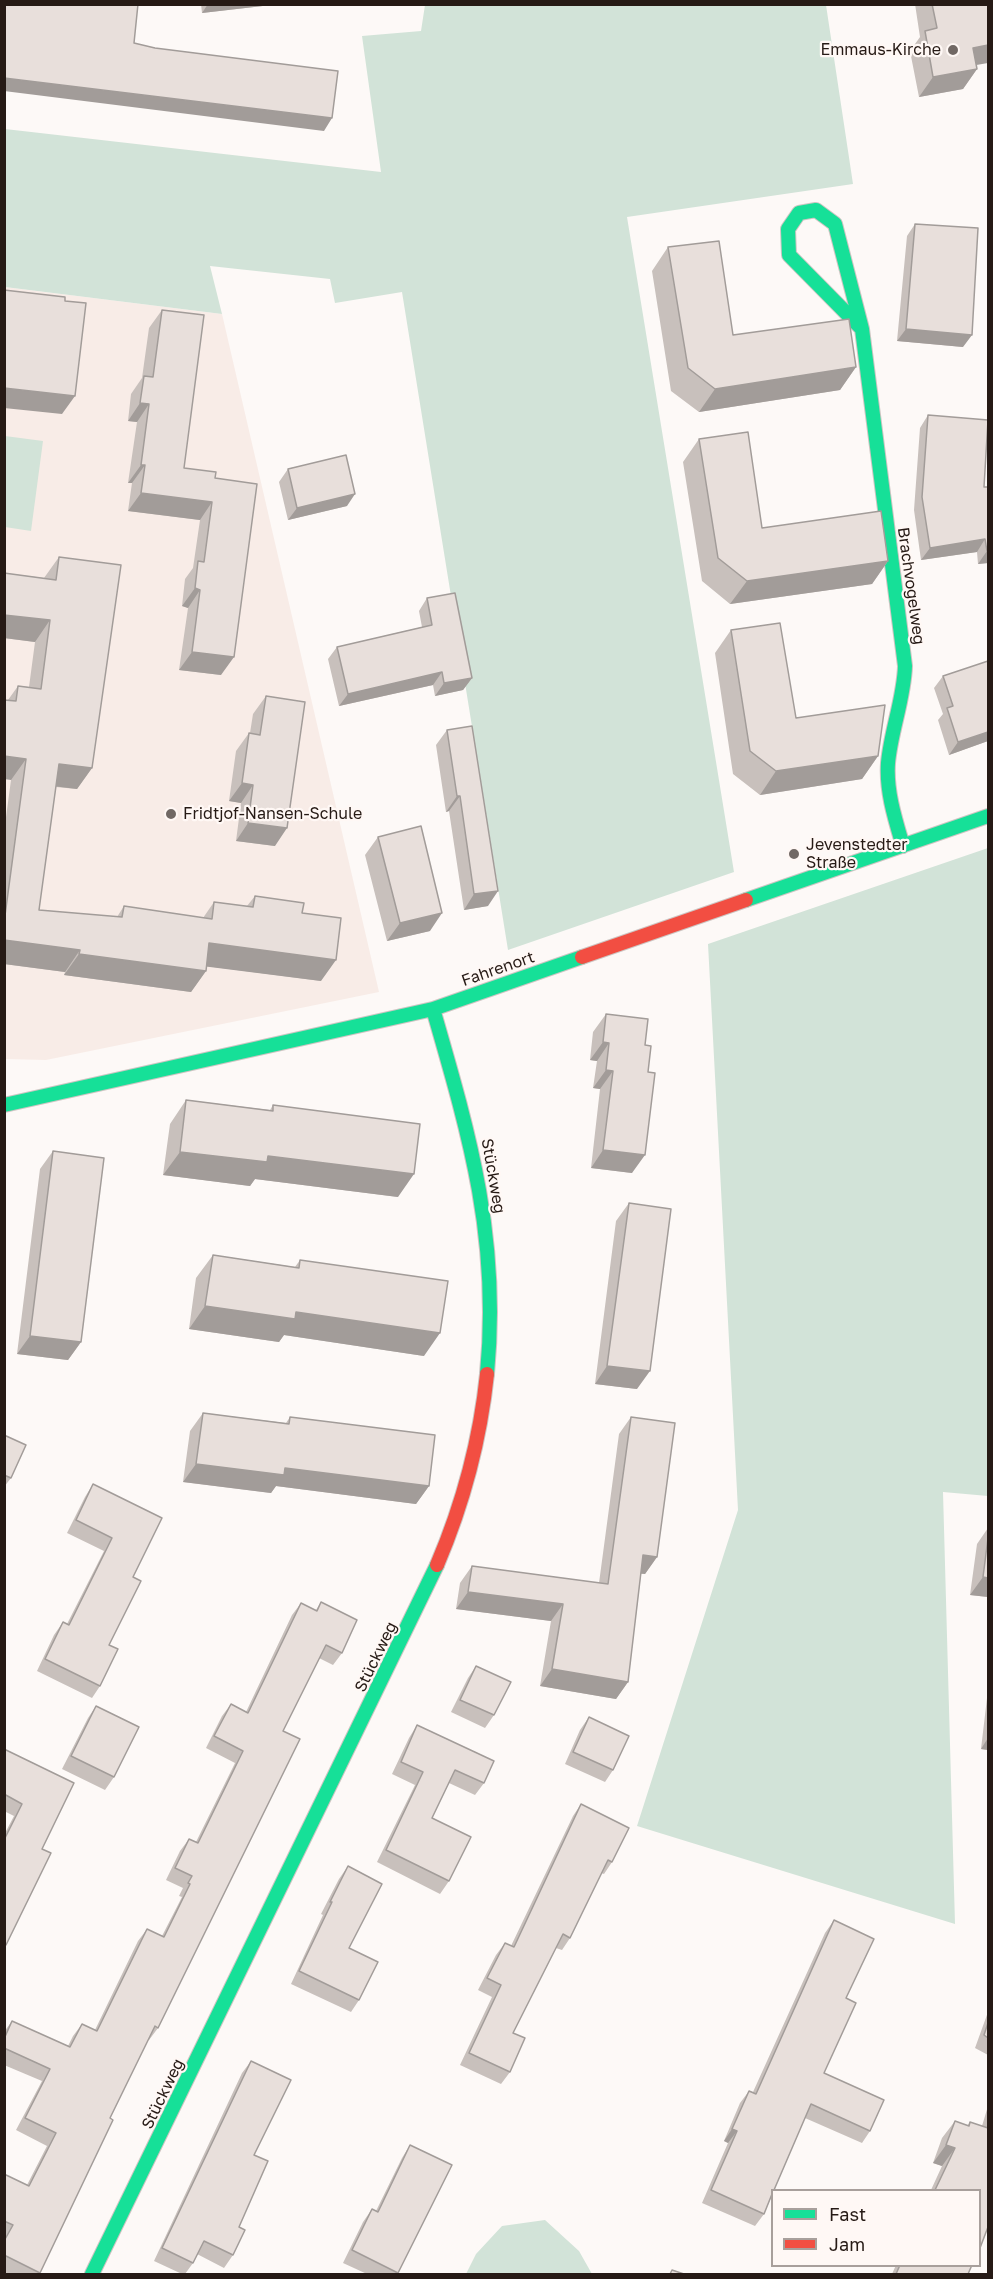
<!DOCTYPE html>
<html>
<head>
<meta charset="utf-8">
<style>
  body { margin:0 }
  #map { position:relative; width:993px; height:2279px; overflow:hidden; background:#fdf9f7; font-family:"Golos Text",sans-serif }
  canvas { display:block }
  .frame { position:absolute; inset:0; border:6px solid #261a15; pointer-events:none }
  .legend { position:absolute; left:771px; top:2189px; width:210px; height:78px; box-sizing:border-box; background:#fff8f5; border:2px solid #a89f9b; margin:0; padding:8px 10px; list-style:none; font-size:18px; color:#261a15 }
  .legend li { display:flex; align-items:center; gap:12px; height:30px }
  .legend b { width:30px; border:2px solid #a89f9b }
</style>
</head>
<body>
<div id="map">
<canvas width="993" height="2279"></canvas>
<div class="frame"></div>
<ul class="legend">
<li><b style="height:8px;background:#16e098"></b>Fast</li>
<li><b style="height:8px;background:#f24e42"></b>Jam</li>
</ul>
</div>
<script>
const ctx = document.querySelector('canvas').getContext('2d');
ctx.lineJoin = 'round';
function paint(path, color) {
  ctx.fillStyle = color;
  ctx.fill(path, 'evenodd');
}
function trace(path, color, width, dash) {
  ctx.strokeStyle = color;
  ctx.lineWidth = width;
  ctx.lineCap = dash ? 'butt' : 'round';
  ctx.setLineDash(dash || []);
  ctx.stroke(path);
}
function drawText(font, color, halo, rows, align = 'center') {
  ctx.font = font + ' "Golos Text",sans-serif';
  ctx.lineWidth = 4.5;
  ctx.setLineDash([]);
  ctx.textBaseline = 'middle';
  ctx.strokeStyle = halo;
  ctx.fillStyle = color;
  for (const [text, x, y, turn = 0] of rows) {
    ctx.save();
    ctx.translate(x, y);
    ctx.rotate((+turn || 0) * Math.PI / 180);
    ctx.textAlign = isNaN(turn) ? turn : align;
    if (halo) ctx.strokeText(text, 0, 0);
    ctx.fillText(text, 0, 0);
    ctx.restore();
  }
}
const built = new Path2D(`
  M5,287L222,314L379,992L46,1060L5,1059Z`);
const green = new Path2D(`
  M425,5H826L853,184L627,217L734,872L508,950L402,292L335,303L330,279L210,266L222,314L5,287V129L381,172L362,36L421,31Z
  M5,436L43,441L31,531L5,527Z
  M988,848V1496L943,1492L955,1924L637,1826L738,1510L708,944Z
  M545,2220L579,2251L592,2274H466L476,2254L502,2226Z`);
const fast = new Path2D(`
  M862,329L789,255L788,229L799,213L816,210L835,224L862,329L905,666C904,699 891,730 888,763C886,791 895,819 903,846
  M746,900L988,816
  M433,1009C470,1137 500,1239 487,1374
  M4,1105L433,1009L582,957
  M92,2274L437,1565`);
const jam = new Path2D(`
  M582,957L746,900
  M437,1565C463,1504 480,1441 487,1374`);
const wall = new Path2D(`
  M201,4H280L202,13Z
  M915,4H988L976,65L977,69L963,89L919,97L910,51L920,37Z
  M915,224L963,347L897,341L907,236Z
  M668,247L733,335L856,367L840,390L699,412L671,391L652,271Z
  M162,310L184,468L215,478L221,675L179,670L188,608L182,606L185,579L193,568L200,520L128,511L132,483H128L137,422L128,421L131,394L142,378L149,328Z
  M928,415L984,487H988V563L978,564L977,552L921,560L914,510L920,428Z
  M699,439L762,528L888,561L872,584L730,604L702,581L683,462Z
  M288,469L347,506L288,520L279,482Z
  M59,557L92,768L77,789L56,787L39,910L117,917L124,906L203,918L214,902L247,906L255,896L302,913L321,981L206,966V971L191,992L64,975L65,972L4,964V832L11,780L8,700L18,686L29,687L35,642L4,638V573L44,578Z
  M427,598L472,678L463,690L435,696L433,685L339,706L328,659L337,647L422,627L419,611Z
  M731,630L796,718L878,756L862,779L760,795L733,774L715,653Z
  M988,661V741L949,755L938,720L943,714L934,688L943,676Z
  M266,696L275,846L236,841L241,803L229,801L236,751L249,733H250L253,714Z
  M447,730L488,906L464,910L449,811L446,812L436,745Z
  M378,837L430,931L387,941L365,855Z
  M606,1014L645,1045L648,1072L632,1173L591,1168L600,1089L593,1088L597,1061L590,1060L593,1032Z
  M186,1100L270,1110L273,1105L398,1197L255,1179L250,1186L163,1175L170,1124Z
  M53,1151L81,1342L68,1360L17,1354L40,1169Z
  M629,1203L637,1389L595,1384L616,1221Z
  M213,1255L295,1267L300,1260L424,1356L284,1335L279,1342L189,1329L196,1278Z
  M203,1413L286,1423L290,1417L429,1486L416,1504L276,1486L271,1493L183,1482L190,1431Z
  M631,1417L657,1557L645,1574H641L628,1682L616,1699L540,1686L551,1621L456,1609L460,1583L472,1566L599,1583L619,1434Z
  M4,1435L11,1478L4,1487Z
  M93,1484L133,1577L109,1645L100,1686L92,1698L37,1671L54,1635L63,1622L67,1624L104,1551L67,1533L85,1497Z
  M988,1528V1597L970,1595L977,1544Z
  M321,1602L342,1653L333,1665L319,1658L283,1731L158,2028L149,2040H148L110,2118L113,2120L39,2274H9L4,2272V2174L27,2185L47,2146L16,2130L42,2081L4,2065V2032L12,2021L68,2046L73,2036L82,2024L95,2030L138,1941L147,1929L162,1936L182,1897L179,1896L183,1888L166,1880L180,1851L189,1839L196,1842L235,1763L206,1748L222,1716L231,1704L246,1712L292,1615L301,1603L316,1610Z
  M476,1666L494,1715L485,1728L451,1712L468,1678Z
  M988,1696V1750L981,1749L987,1698Z
  M96,1706L114,1777L105,1790L62,1769L88,1718Z
  M589,1717L613,1770L605,1782L565,1764L580,1730Z
  M417,1725L484,1783L475,1795L449,1783L432,1818L449,1881L440,1894L377,1862L415,1785L392,1774L409,1738Z
  M4,1749L42,1849L4,1947V1835L14,1816L4,1811Z
  M581,1804L612,1862L604,1874L601,1873L570,1938L562,1950L556,1948L513,2033L510,2072L501,2084L460,2065L492,1997L478,1990L496,1955L505,1943L511,1946L573,1816Z
  M348,1866L349,1948L359,2000L351,2012L291,1984L323,1915L321,1914L339,1879Z
  M834,1920L846,1998L824,2073L870,2131L862,2143L805,2118L764,2214L755,2226L702,2203L728,2143L724,2141L740,2103L749,2091L753,2092L825,1933Z
  M988,2012V2055L975,2048Z
  M251,2061L254,2155L233,2255L224,2268L197,2254L193,2263L185,2274H182L154,2261L242,2073Z
  M988,2106V2227L980,2190H931L942,2166L933,2163L942,2138L955,2121L967,2126L970,2122L982,2126Z
  M410,2145L452,2165L397,2274H367L343,2263L363,2222L372,2209L376,2211L402,2158Z
  M896,2265H972L968,2274H892Z`);
const shadedWall = new Path2D(`
  M208,4H280L202,13Z
  M988,45V63L959,68L973,48Z
  M977,69L963,89L919,97L933,77Z
  M4,78L332,118L324,131L4,91Z
  M906,329L972,335L963,347L897,341Z
  M856,367L840,390L699,412L715,389Z
  M4,388L75,396L62,414L4,408Z
  M140,403L149,404L137,422L128,421Z
  M141,465H145L132,483H128Z
  M141,493L212,502L200,520L128,511Z
  M355,494L347,506L288,520L297,508Z
  M985,539L977,552L921,560L930,548Z
  M987,551H988V563L978,564Z
  M888,561L872,584L730,604L747,581Z
  M195,588L200,590L188,608L182,606Z
  M4,615L50,620L35,642L4,638Z
  M192,652L234,657L221,675L179,670Z
  M442,672L433,685L339,706L348,694Z
  M472,678L463,690L435,696L444,683Z
  M988,732V741L949,755L958,742Z
  M4,756L26,759L11,780L4,779Z
  M878,756L862,779L760,795L776,771Z
  M59,764L92,768L77,789L44,785Z
  M242,783L253,785L241,803L229,801Z
  M457,796H460L449,811L446,812Z
  M248,823L287,828L275,846L236,841Z
  M498,891L488,906L464,910L474,894Z
  M442,913L430,931L387,941L400,923Z
  M4,940L80,950L65,972L4,964Z
  M209,943L336,960L321,981L194,965Z
  M79,954L206,971L191,992L64,975Z
  M603,1042L609,1043L597,1061L590,1060Z
  M606,1070L613,1071L600,1089L593,1088Z
  M603,1150L645,1155L632,1173L591,1168Z
  M180,1152L268,1156L414,1174L398,1197L255,1179L250,1186L163,1175Z
  M205,1306L296,1312L440,1333L424,1356L284,1335L279,1342L189,1329Z
  M30,1336L81,1342L68,1360L17,1354Z
  M607,1366L650,1371L637,1389L595,1384Z
  M196,1464L285,1468L429,1486L416,1504L276,1486L271,1493L183,1482Z
  M643,1555L657,1557L645,1574L631,1572Z
  M983,1577L988,1578V1597L970,1595Z
  M468,1592L563,1604L551,1621L456,1609Z
  M552,1669L628,1682L616,1699L540,1686Z
  M988,1738V1750L981,1749Z
  M732,2129L737,2131L728,2143L724,2141Z
  M946,2145L955,2148L942,2166L933,2163Z`);
const building = new Path2D(`
  M4,4H138L134,43L155,48L338,71L332,118L4,78Z
  M932,4H988V45L973,48L977,69L933,77L925,31L937,28Z
  M915,224L978,228L972,335L906,329Z
  M719,241L733,335L849,319L856,367L715,389L688,368L668,247Z
  M4,290L65,297V301L86,303L75,396L4,388Z
  M162,310L204,315L184,468L216,472L215,478L257,484L234,657L192,652L200,590L195,588L198,561L204,562L212,502L141,493L145,465H141L149,404L140,403L144,376L153,377Z
  M928,415L988,420L984,487H988V551H987L985,539L930,548L922,497Z
  M748,432L762,528L881,511L888,561L747,581L718,558L699,439Z
  M346,455L355,494L297,508L288,469Z
  M59,557L121,565L92,768L59,764L39,910L122,917L124,906L212,919L214,902L253,907L255,896L304,903L302,913L341,918L336,960L209,943L206,971L79,954L80,950L4,940V923L26,759L4,756V700L16,701L18,686L41,689L50,620L4,615V573L56,580Z
  M455,593L472,678L444,683L442,672L348,694L337,647L432,625L427,598Z
  M780,623L796,718L885,705L878,756L776,771L750,751L731,630Z
  M988,661V732L958,742L947,708L953,706L943,676Z
  M266,696L305,702L287,828L248,823L253,785L242,783L249,733L260,735Z
  M472,726L498,891L474,894L460,796H457L447,730Z
  M421,826L442,913L400,923L378,837Z
  M606,1014L648,1019L645,1045L651,1046L648,1072L655,1073L645,1155L603,1150L613,1071L606,1070L609,1043L603,1042Z
  M186,1100L273,1111V1105L420,1124L414,1174L268,1156L267,1162L180,1152Z
  M53,1151L104,1158L81,1342L30,1336Z
  M629,1203L671,1209L650,1371L607,1366Z
  M213,1255L299,1268L300,1260L448,1281L440,1333L296,1312L295,1319L205,1306Z
  M203,1413L289,1424L290,1417L435,1435L429,1486L285,1468L284,1475L196,1464Z
  M631,1417L675,1423L657,1557L643,1555L628,1682L552,1669L563,1604L468,1592L472,1566L608,1584Z
  M4,1435L26,1445L11,1478L4,1475Z
  M93,1484L162,1518L133,1577L141,1581L109,1645L118,1649L100,1686L45,1659L63,1622L69,1625L112,1538L76,1520Z
  M988,1538V1578L983,1577Z
  M321,1602L357,1620L342,1653L326,1645L283,1731L300,1739L158,2028L155,2026L110,2118L113,2120L40,2273L4,2255V2241L13,2225L4,2221V2174L29,2186L56,2133L25,2118L50,2069L4,2048V2039L12,2021L70,2047L82,2024L97,2031L147,1929L164,1937L190,1884L188,1883L192,1876L175,1868L189,1839L198,1843L243,1751L214,1736L231,1704L248,1713L301,1603L317,1611Z
  M476,1666L511,1682L494,1715L460,1700Z
  M96,1706L139,1727L114,1777L71,1756Z
  M589,1717L629,1736L613,1770L573,1752Z
  M417,1725L494,1761L484,1783L455,1770L432,1818L471,1837L449,1881L386,1850L423,1772L401,1762Z
  M4,1749L74,1783L42,1849L51,1853L6,1945L4,1944V1840L22,1804L4,1794Z
  M581,1804L629,1828L612,1862L608,1860L570,1938L563,1934L513,2033L525,2038L510,2072L469,2053L501,1985L487,1978L505,1943L514,1947Z
  M348,1866L382,1884L349,1948L378,1962L359,2000L299,1971L332,1902H330Z
  M834,1920L874,1939L846,1998L856,2003L824,2073L884,2100L870,2131L811,2104L774,2190H772V2194L764,2214L711,2190L737,2131L732,2129L749,2091L756,2094Z
  M988,2023V2038L984,2035Z
  M251,2061L291,2080L254,2155L268,2161L239,2227L245,2230L233,2255L204,2241L193,2263L162,2248Z
  M955,2121L969,2126L970,2122L988,2128V2126V2227L980,2248V2190H935L955,2148L946,2145Z
  M410,2145L452,2165L398,2273L352,2250L372,2209L378,2212Z
  M900,2265H972L968,2274H896Z
  M672,2270L684,2274H670Z`);
const markers = [
  [953,50,6,"#716864"],
  [171,814,6,"#716864"],
  [794,854,6,"#716864"]
];
const poiNames = [
  ["Emmaus-Kirche",941,50,"right"],
  ["Fridtjof-Nansen-Schule",183,814],
  ["Jevenstedter",806,845],
  ["Straße",806,863]
];
const streetNames = [
  ["Brachvogelweg",911,586,82],
  ["Fahrenort",498,969,-19],
  ["Stückweg",493,1176,80],
  ["Stückweg",376,1657,-64],
  ["Stückweg",163,2094,-64]
];
paint(built, '#f8ece7');
paint(green, '#d2e3d8');
trace(fast, '#cdc5c2', 16);
trace(jam, '#cdc5c2', 16);
trace(fast, '#16e098', 14);
trace(jam, '#f24e42', 14);
paint(wall, '#c8c0bc');
paint(shadedWall, '#a29c99');
paint(building, '#e8dfdb');
trace(building, '#a29c99', 1.5);
for (const [x, y, r, color] of markers) {
  const dot = new Path2D();
  dot.arc(x, y, r, 0, 2 * Math.PI);
  ctx.fillStyle = color;
  ctx.fill(dot);
  trace(dot, '#fff8f5', 2);
}
drawText('16px', '#261a15', '#fff8f5', poiNames, 'left');
drawText('16px', '#261a15', '#fff8f5', streetNames);
</script>
</body>
</html>
